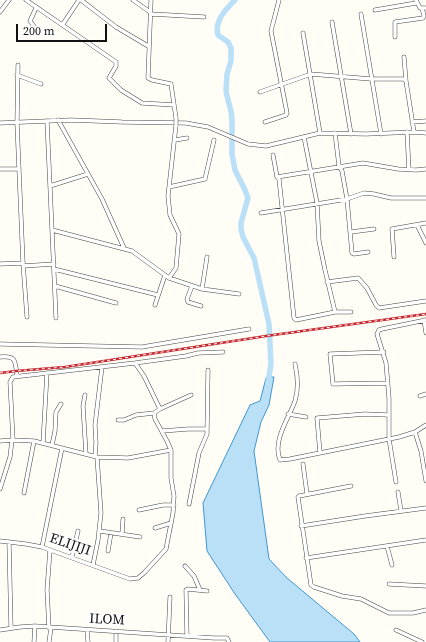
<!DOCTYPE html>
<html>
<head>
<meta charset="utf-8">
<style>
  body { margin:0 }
  #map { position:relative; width:426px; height:642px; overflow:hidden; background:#fffdf5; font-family:"Source Serif 4",serif }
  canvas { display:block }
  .scale { position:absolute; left:16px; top:24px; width:91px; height:18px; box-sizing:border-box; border:2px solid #111; border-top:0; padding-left:5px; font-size:12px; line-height:14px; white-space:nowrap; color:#111; -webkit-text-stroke:3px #fff; paint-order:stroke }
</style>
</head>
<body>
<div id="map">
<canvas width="426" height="642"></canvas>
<div class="scale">200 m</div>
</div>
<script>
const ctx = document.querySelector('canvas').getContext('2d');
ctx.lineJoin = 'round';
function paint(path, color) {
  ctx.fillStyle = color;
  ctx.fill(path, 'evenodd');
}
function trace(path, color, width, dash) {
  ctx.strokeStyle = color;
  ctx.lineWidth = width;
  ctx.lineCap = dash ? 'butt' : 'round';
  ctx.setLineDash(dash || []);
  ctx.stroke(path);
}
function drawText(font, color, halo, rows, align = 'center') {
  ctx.font = font + ' "Source Serif 4",serif';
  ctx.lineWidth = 4;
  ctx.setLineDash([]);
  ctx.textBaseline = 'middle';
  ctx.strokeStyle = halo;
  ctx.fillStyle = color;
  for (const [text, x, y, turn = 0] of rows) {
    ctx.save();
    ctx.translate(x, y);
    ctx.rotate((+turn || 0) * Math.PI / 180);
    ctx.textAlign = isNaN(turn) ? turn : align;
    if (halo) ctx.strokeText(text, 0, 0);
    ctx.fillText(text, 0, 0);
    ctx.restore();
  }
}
const water = new Path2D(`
  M270,377H274L269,405L261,422L254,451L269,559L287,578L354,634L360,642H270L235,594L207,551L203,503L250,405L260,401L266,378Z`);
const river = new Path2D(`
  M235,0C226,9 214,21 218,35L228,42L231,48V61L227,74L226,91L228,100L231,111L232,120V154L235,170L245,190L248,198L241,223V229L243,237L254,258L269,324L271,364L268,383`);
const minor = new Path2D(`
  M26,0L116,62V66L109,78L121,90L142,103L174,105
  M81,0L116,27L148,46
  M133,0L150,12
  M151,0L148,78L152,80L171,84L176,118
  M416,0L420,8H426
  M375,10L416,3
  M0,12L9,0
  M151,14L204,17
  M361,14L381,134
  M332,22L351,134
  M63,24L79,0
  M36,29L30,21L36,8
  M303,33L320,133
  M395,37V22L423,18L424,16L422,8
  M404,57L406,81
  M18,65L17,123L23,263L27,317
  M17,75L41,84
  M260,92L311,74L371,79H404L406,81L414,132
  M58,120L102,199L124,248
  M47,121L56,318
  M265,122L286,115L287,113L271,31L279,0
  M412,122L426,121
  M0,123L71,120L122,122L186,123L208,127L248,144L266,146L320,133L366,134L414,132L426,133
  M407,132L409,170
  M335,133L339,166L342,171L347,199L352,253L354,254L368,252
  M304,137L317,203L319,241L325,270L335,312
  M175,140L187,138
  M273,155L277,177L279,179L294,318L296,320L335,312H351
  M0,169H18
  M277,177L363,163L398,169L416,170L426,169
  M50,186L88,174
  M169,187L205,179L214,140
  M261,213L347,199L364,193L374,194L391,198H426
  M417,225L426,243
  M52,230L132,251L169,278L202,289L239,294
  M351,232L374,229
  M394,257L392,229L426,223
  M0,264L23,263
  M23,266L54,264
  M54,269L158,295
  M169,278L176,268L179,234L170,215L168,196L176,125
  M327,282L358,278L367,288L376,305L379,308L426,301
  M55,286L116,303
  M192,286L187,299L188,302L201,306
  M202,289L207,257
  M155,305L165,275
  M424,320L426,333
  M0,344L142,347L249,329
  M384,352L330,354L333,384L388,383
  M0,357C17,355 15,362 17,376
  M135,363L144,376L160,409
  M295,364C298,377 299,388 295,401C289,418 272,441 280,460L290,459L399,437L415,432L426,425
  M85,395L83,406L86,454
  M420,396L426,394
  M288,414L306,417
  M118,420H124L136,415L154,413
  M162,431L188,429H207
  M415,432L421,451L426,481
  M13,440L10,382L13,377L135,363L186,356L198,353L223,352
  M0,441L13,440L34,441L97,457L128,458L171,450
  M43,443L47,373
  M52,445L55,431L56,412L61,404
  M320,453L317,418L365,414L388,415
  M95,456L96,443L95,425L102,367
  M303,464L307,494
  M396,482L389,439V398L386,363L377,334L379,330L382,329L426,320
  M351,486L299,496L298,497L311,585L314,587L342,596L361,599L389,613H413L426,610
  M0,489L10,457L12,440
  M398,492L401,511
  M24,493L34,441
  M189,504L199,453L207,434L208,370
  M139,510L163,505H174
  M301,526L365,516L426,508
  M155,528L171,523
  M100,531L140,537
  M122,534L123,519
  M0,541L26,544L42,547L130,579L138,578L144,573L166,549L173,513L174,496L171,478V450L167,441L155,419L154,413L160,409L191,395
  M9,542L11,628
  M387,546L392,565
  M42,547L62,448
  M108,551L111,533
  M72,557L78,531
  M306,558L426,540
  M93,565L98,540L101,513L97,457
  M185,566L194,576L200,590
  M389,584L426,586
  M49,628L47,590L50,550
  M0,630L20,627L35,626L214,638H227L229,642
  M87,630L88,642
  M396,630L422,642
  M116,631V642
  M187,636L186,590L188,589L207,591
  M34,642L35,626
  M49,642L51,628
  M168,642L170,597`);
const rail = new Path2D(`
  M0,373L16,371L65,367L266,336L426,314`);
const minorBridge = new Path2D(`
  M176,118V125`);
const streetNames = [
  ["ELIJIJI",70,545,19],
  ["ILOM",107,620,3]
];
paint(water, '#b9e0f7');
trace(water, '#3f96cf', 1);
trace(river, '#b9e0f7', 5.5);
trace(minor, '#444', 4.5);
trace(minor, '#fff', 3.5);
trace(rail, '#c4262e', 2.5);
trace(rail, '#fff', 1, [3]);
trace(minorBridge, '#444', 4.5, []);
trace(minorBridge, '#fff', 3.5);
drawText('14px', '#111', '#fff', streetNames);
</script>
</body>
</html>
